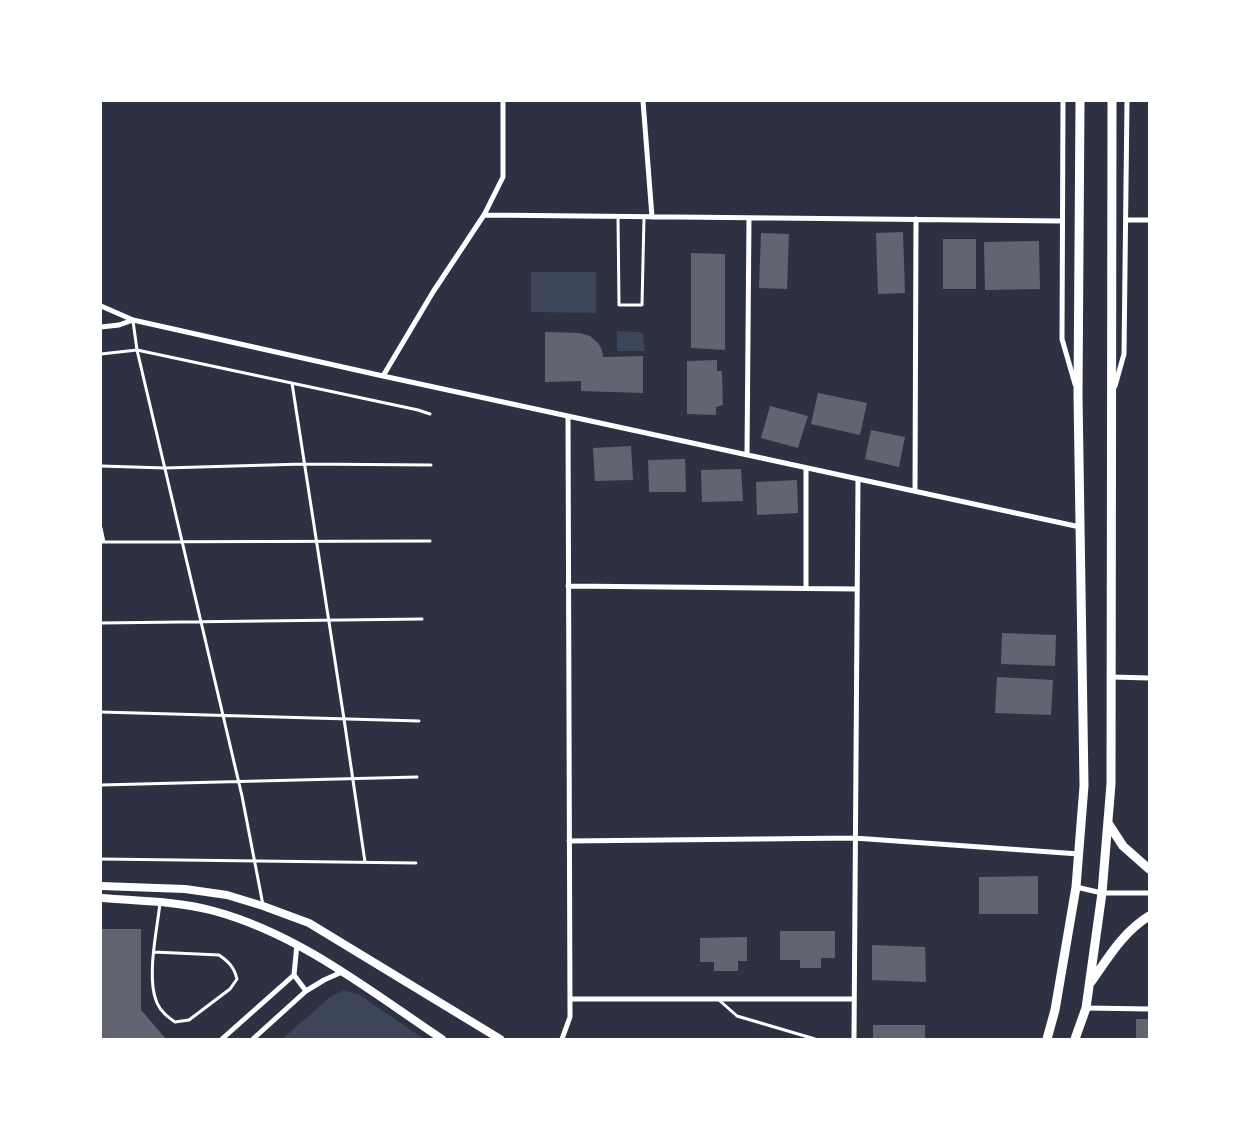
<!DOCTYPE html>
<html>
<head>
<meta charset="utf-8">
<style>
  body { margin:0 }
  #map { position:relative; width:1250px; height:1140px; overflow:hidden; background:#2d3142; font-family:"Roboto Condensed",sans-serif }
  canvas { display:block }
  .frame { position:absolute; inset:0; border:102px solid #fff; pointer-events:none }
</style>
</head>
<body>
<div id="map">
<canvas width="1250" height="1140"></canvas>
<div class="frame"></div>
</div>
<script>
const ctx = document.querySelector('canvas').getContext('2d');
ctx.lineJoin = 'round';
function paint(path, color) {
  ctx.fillStyle = color;
  ctx.fill(path, 'evenodd');
}
function trace(path, color, width, dash) {
  ctx.strokeStyle = color;
  ctx.lineWidth = width;
  ctx.lineCap = dash ? 'butt' : 'round';
  ctx.setLineDash(dash || []);
  ctx.stroke(path);
}
const green = new Path2D(`
  M531,272H596V313L531,312Z
  M617,331L639,332L643,334L645,351H617Z
  M344,990L360,995L424,1039H282L329,998Z`);
const building = new Path2D(`
  M903,232L905,293L878,294L876,233Z
  M761,233L789,234L787,289L759,288Z
  M943,239H976V289H943Z
  M1039,241L1040,289L985,290L984,242Z
  M691,253L725,254V350L691,348Z
  M545,332L580,333L590,336L598,343L602,350L603,357L643,356V393L581,391V381L545,382Z
  M717,360V371H722L723,405L716,407V415L687,414V361Z
  M818,393L867,403L860,435L811,424Z
  M770,406L808,416L798,448L761,438Z
  M871,430L905,437L899,467L865,459Z
  M631,446L633,480L595,481L593,448Z
  M685,459L686,492H649L648,460Z
  M741,469L743,501L702,502L701,470Z
  M797,480L798,513L757,515L756,482Z
  M1002,633L1056,635L1055,666L1001,664Z
  M997,677L1053,680L1051,715L995,713Z
  M1038,876V914H979V877Z
  M101,929H141V1010L166,1039H101Z
  M780,931H835V958H821V968H800V960H780Z
  M747,937V961H738V971H714V962H700V938Z
  M872,945L925,947L926,982L872,980Z
  M1136,1019H1149V1039H1136Z
  M873,1025H925V1039H873Z`);
const service = new Path2D(`
  M618,216L619,305H642L644,217
  M133,321L137,350L242,796L263,905
  M101,354L137,350L418,410L430,414
  M292,383L344,719L365,862
  M101,466L165,468L304,464L431,465
  M101,528L104,542
  M101,542L430,541
  M101,623L422,619
  M101,712L419,721
  M101,785L417,777
  M101,859L416,863
  M154,952L219,955C229,962 234,967 237,979L230,989L189,1020L175,1022C168,1017 161,1012 157,1003C146,978 157,931 160,903
  M719,1000L737,1016L815,1039`);
const minor = new Path2D(`
  M643,101L652,217
  M1063,101L1062,339L1075,384
  M484,215L1062,221
  M1126,220H1149
  M101,306L133,320L383,376L1080,527
  M101,327L119,325L133,320
  M383,376L433,292L484,215L503,177V101
  M1115,386L1124,354L1127,101
  M747,455L749,218
  M915,491L916,219
  M568,586L856,589
  M806,588V468
  M1111,677L1149,678
  M569,841L854,838L1079,854
  M1076,887L1102,893H1149
  M294,975L306,991
  M570,999H854
  M1086,1008L1149,1009
  M222,1039L294,975L297,944
  M253,1039L306,991L324,980L342,972
  M562,1039L570,1017L568,416
  M854,1039L858,479`);
const tertiary = new Path2D(`
  M101,886L185,889L227,895L263,906L309,923L500,1039
  M101,898C139,901 178,901 214,911C299,934 370,991 442,1039`);
const secondary = new Path2D(`
  M1108,823L1123,846L1149,869
  M1091,982C1108,958 1123,932 1149,916
  M1047,1039L1055,1010L1076,887L1084,786L1078,394L1080,101
  M1075,1039L1086,1008L1102,893L1111,784L1112,101`);
paint(green, '#3c4559');
paint(building, '#626471');
trace(service, '#fff', 3);
trace(minor, '#fff', 5);
trace(tertiary, '#fff', 8);
trace(secondary, '#fff', 9);
</script>
</body>
</html>
